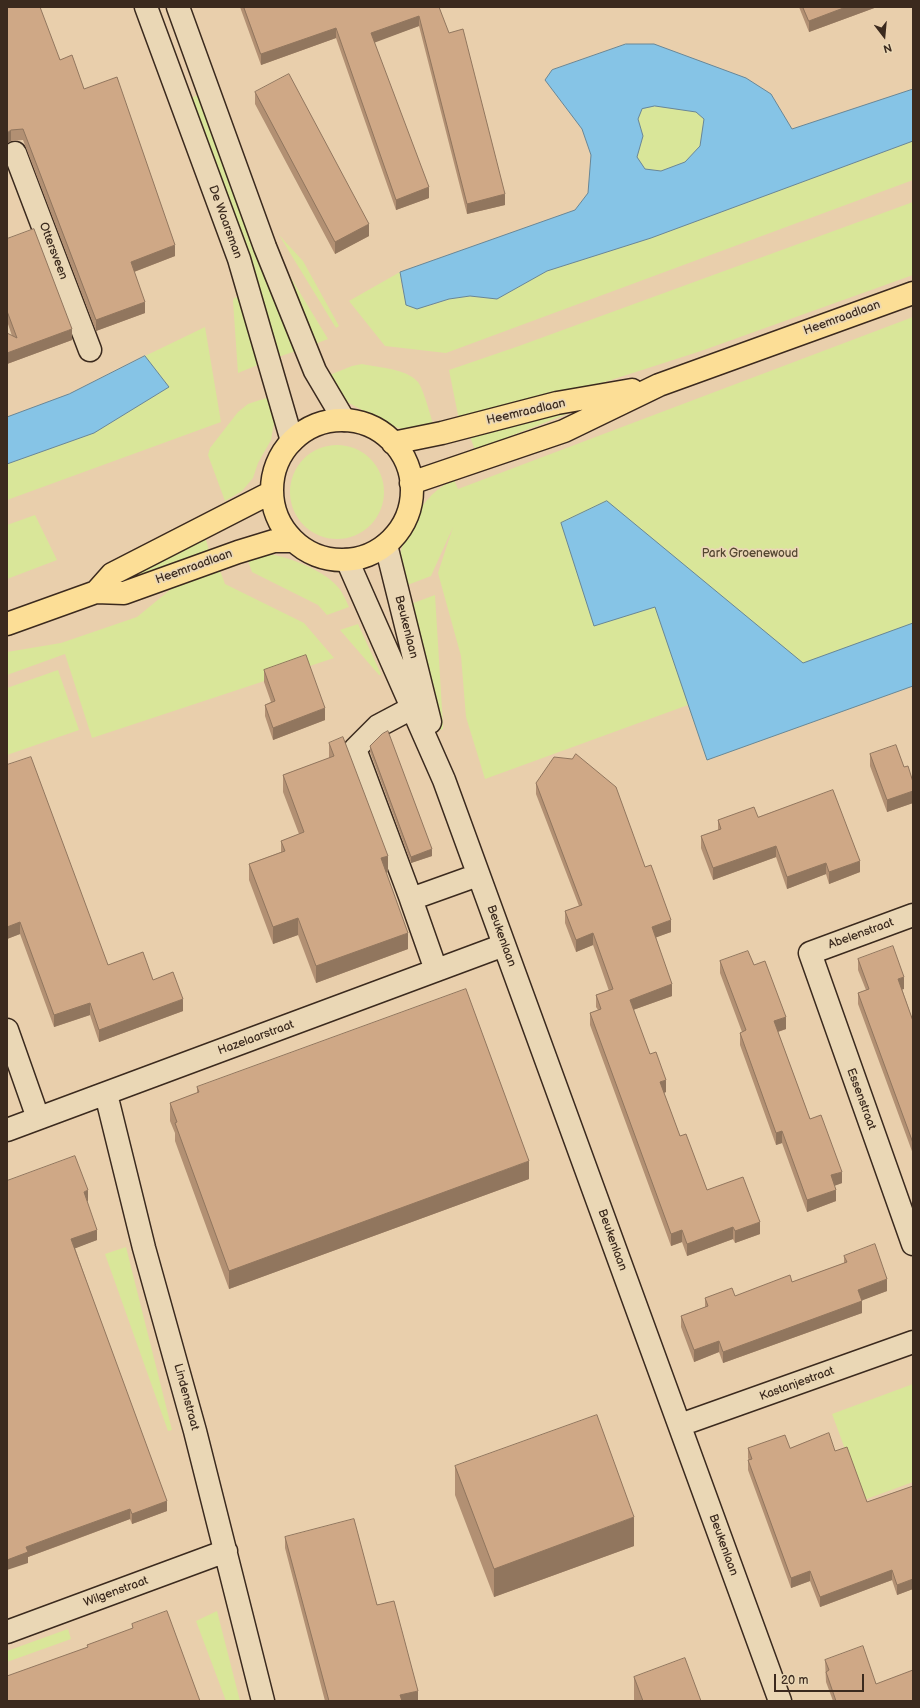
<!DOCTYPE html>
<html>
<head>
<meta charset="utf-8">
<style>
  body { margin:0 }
  #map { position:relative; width:920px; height:1708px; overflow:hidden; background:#e9cfac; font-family:"Balsamiq Sans",sans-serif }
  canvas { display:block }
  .frame { position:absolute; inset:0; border:8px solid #3b2a1e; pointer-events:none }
  .north { position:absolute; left:864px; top:16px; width:40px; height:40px; -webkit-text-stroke:3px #ead7b5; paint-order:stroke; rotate:164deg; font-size:11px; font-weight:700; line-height:16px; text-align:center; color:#3b2a1e }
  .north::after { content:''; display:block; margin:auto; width:14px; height:18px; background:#3b2a1e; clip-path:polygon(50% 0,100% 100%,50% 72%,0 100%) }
  .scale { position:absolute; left:774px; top:1674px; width:90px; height:18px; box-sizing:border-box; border:2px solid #3b2a1e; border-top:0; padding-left:5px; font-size:12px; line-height:14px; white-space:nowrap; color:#3b2a1e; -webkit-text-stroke:3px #ead7b5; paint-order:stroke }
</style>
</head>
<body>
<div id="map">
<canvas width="920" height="1708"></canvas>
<div class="frame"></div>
<div class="north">N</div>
<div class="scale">20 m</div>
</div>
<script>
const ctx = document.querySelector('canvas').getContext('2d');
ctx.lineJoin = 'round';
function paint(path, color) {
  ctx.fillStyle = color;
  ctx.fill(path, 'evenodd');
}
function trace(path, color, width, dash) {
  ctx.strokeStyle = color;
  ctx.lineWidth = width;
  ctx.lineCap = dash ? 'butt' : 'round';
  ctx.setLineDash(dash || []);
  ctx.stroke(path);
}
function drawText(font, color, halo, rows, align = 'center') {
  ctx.font = font + ' "Balsamiq Sans",sans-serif';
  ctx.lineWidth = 3.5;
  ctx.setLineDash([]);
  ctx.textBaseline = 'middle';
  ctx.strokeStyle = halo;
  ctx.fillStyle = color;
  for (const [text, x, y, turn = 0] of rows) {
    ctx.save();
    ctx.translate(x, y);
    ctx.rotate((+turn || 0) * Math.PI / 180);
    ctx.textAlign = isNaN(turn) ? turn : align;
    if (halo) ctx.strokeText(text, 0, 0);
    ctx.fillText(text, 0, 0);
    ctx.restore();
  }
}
const green = new Path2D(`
  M199,95L296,351L275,358C261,269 221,182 190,98Z
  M654,106L696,112L704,119L700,146L685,162L661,171L645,169L637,157L643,136L638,119L642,109Z
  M913,141V180L446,353L385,346L349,301L400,272L402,290L429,306L449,299L470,296L497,299L547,271L651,238Z
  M913,202V275L701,351L580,390L459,420L449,370L519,346Z
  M279,235L303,261L339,326L336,328Z
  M285,268L328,339L315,344L284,271Z
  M241,296L260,364L238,373L233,301L234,298Z
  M913,317V686L707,760L688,705L485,779L466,717L461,656L438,573L453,527L431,576L405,586C403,580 399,572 399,565C398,547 417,510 429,498C436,490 445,484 454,480L458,489Z
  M205,327L221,422L7,500V464L94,433L169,387L145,356Z
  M362,364C380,368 405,368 418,382C423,388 431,417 434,427L409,431L395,427L343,400L327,376L352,366Z
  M269,397L275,418L271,440L258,463L253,478L242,491L225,501L208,455L210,448L238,412L248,404Z
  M568,411L567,414L475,450L469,434Z
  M290 492a47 47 0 1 1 94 0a47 47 0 1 1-94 0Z
  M35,515L57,560L7,579V525Z
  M205,536L209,551L116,585L114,580Z
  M269,554C288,557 320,569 334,583C341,589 345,598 349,607L327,615L318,605L252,572L247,558Z
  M219,568L225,584L304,623L334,658L92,738L65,654L7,675V652L61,643L137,617L182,580Z
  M435,595L443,725V729L440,730L408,605Z
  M358,624L381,674V675H379L340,630Z
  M58,670L79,730L7,755V688Z
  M126,1247L172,1430L168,1431L105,1254Z
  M913,1384V1482L864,1500L832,1414Z
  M217,1611L240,1701H226L196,1621Z
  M68,1629L71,1639L7,1662V1651Z`);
const water = new Path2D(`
  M626,44H654L746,78L771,94L792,129L913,89V141L651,238L547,271L497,299L470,296L449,299L417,309L406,305L400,272L575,210L588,193L591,155L582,129L545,80L552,70ZM655,106L696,112L704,119L700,146L685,162L661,171L645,169L637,157L643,136L638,119L642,109Z
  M145,356L169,387L94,433L7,464V417L69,394Z
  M607,501L803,663L913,623V686L707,760L655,607L594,626L561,523Z`);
const minor = new Path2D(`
  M146,7L239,259L292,441
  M178,7L265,247L315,371L344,420
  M15,153L90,350
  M386,545L430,722
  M347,560L444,780L780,1701
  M412,708L378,726L355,749L411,899L478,875
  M411,899L436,970
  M913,915L810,953L913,1244
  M7,1030L38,1118
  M106,1094L144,1248L195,1431L263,1701
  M7,1130L504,945
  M680,1425L913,1342
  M7,1632L226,1551`);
const major = new Path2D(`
  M272 490a70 70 0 1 1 140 0a70 70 0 1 1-140 0Z
  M393,443L442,433L557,403L632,390
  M411,483L564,431L659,385L913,293
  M96,592L112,574L272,492
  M7,624L96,592L124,593L238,552L274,541H293`);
const wall = new Path2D(`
  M7,7L60,60L84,89L175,256L134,272L145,313L96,331L23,140L11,141Z
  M240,7H439L505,205L467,214L419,26L374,42L429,198L396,210L336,38L261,65Z
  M799,7H877L809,32Z
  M255,92L369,236L335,254L255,104Z
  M7,239L72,340L7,364L12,336L7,321Z
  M264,670L325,720L273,740L265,716V705L271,702L264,682Z
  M329,743L388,872L386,873L408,949L316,983L298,935L273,944L249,880V864L281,852V841L299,834L283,792V775L329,758Z
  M370,746L432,856L411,863L370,752Z
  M870,754L904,767L913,782V803L887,812L870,766Z
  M7,765L108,965L153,980L183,1011L99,1042L90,1015L54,1027L20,934L7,939Z
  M536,783L645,867L671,932L656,937L672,996L633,1010L650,1054L666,1092L664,1093L680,1136L707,1190L760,1234L735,1243L733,1239L687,1256L682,1242L671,1246L590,1025V1013L598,1010L596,1007V995L609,991L593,945L576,952L565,923V911L579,906L536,794Z
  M758,817L860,872L829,884L826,874L787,889L776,857L713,880L701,848V836L718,830V820Z
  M858,959L904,989H902L913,1021V1154L858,1004V993L866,990L858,970Z
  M720,961L754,965L786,1029L778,1032L810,1119L842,1183L834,1186L836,1201L807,1212L782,1143L776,1145L740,1045V1033L742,1032L720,973Z
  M197,1087L529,1179L229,1289L175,1141V1133L170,1121V1103L197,1093Z
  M7,1181L88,1201H87L97,1240L75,1248L167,1511L132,1524L130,1519L61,1545L28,1557V1563Z
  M844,1256L887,1291L862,1300V1313L723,1363L719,1352L694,1362L681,1327V1316L705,1307V1298L735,1296L792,1282L844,1263Z
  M748,1448H790L835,1451L867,1502L913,1486V1589L897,1595L892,1580L820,1607L810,1581L791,1588L748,1470V1460H749L748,1458Z
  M455,1466L634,1546L494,1597L455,1495Z
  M285,1537L377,1605L418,1701H325L285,1548Z
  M825,1660L876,1684L913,1701H833L826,1682Z
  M634,1677L701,1701H634Z`);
const shadedWall = new Path2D(`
  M846,7H877L809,32V21Z
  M419,16V26L371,44V33Z
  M336,28V38L261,65V54Z
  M11,130V141L7,144V133Z
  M429,187V198L396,210V200Z
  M505,194V205L467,214V204Z
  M369,224V236L335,254V242Z
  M175,245V256L131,273V262Z
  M145,302V313L96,331V320Z
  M72,329V340L7,364V353Z
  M325,708V720L273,740V728Z
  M913,791V803L887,812V800Z
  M776,846V857L713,880V868Z
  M432,849V856L411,863V857Z
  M388,856V872L381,875V858Z
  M860,861V872L829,884V872Z
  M826,863V874L787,889V877Z
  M298,918V935L273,944V927Z
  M671,920V932L652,939V927Z
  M20,922V934L7,939V927Z
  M408,933V949L316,983V966Z
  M593,933V945L576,952V940Z
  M904,977V989L898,991V979Z
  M672,984V996L630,1011V1000Z
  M183,999V1011L99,1042V1030Z
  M90,1003V1015L54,1027V1015Z
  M786,1017V1029L774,1033V1021Z
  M666,1080V1092L660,1094V1082Z
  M782,1131V1143L776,1145V1133Z
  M529,1161V1179L229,1289V1271Z
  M842,1172V1183L831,1187V1175Z
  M88,1190V1201L84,1202V1192Z
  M836,1190V1201L807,1212V1200Z
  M760,1222V1234L735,1243V1231Z
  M733,1227V1239L687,1256V1244Z
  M97,1230V1240L71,1250V1239Z
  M682,1230V1242L671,1246V1234Z
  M887,1279V1291L858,1302V1290Z
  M862,1301V1313L723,1363V1352Z
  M719,1341V1352L694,1362V1350Z
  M167,1501V1511L132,1524V1514Z
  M130,1509V1519L28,1557V1563L7,1570V1560L26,1547Z
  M634,1517V1546L494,1597V1569Z
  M892,1570V1580L820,1607V1597Z
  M810,1571V1581L791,1588V1578Z
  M913,1579V1589L897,1595V1585Z
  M418,1691V1701H400V1695Z`);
const building = new Path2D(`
  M7,7H40L60,60L72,55L84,89L117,77L175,245L131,262L145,302L96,320L23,129L11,130L7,133Z
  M244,7H439L449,33L463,29L505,194L467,204L419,16L371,33L429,187L396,200L336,28L261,54Z
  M803,7H846L809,21Z
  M289,74L369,224L335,242L255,92Z
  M34,229L72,329L7,353V333L17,338L7,311V239Z
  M306,655L325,708L273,728L265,705L275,701L264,670Z
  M388,731L432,849L411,857L370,746L382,734Z
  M343,737L388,856L381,858L408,933L316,966L298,918L273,927L249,864L285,851L281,841L304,832L283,775L334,756L329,743Z
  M896,745L904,767L908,766L913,782V791L887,800L870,754Z
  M576,754L616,787L645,867L651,865L671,920L652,927L672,984L630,1000L650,1054L656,1052L666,1080L660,1082L680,1136L686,1134L707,1190L743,1177L760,1222L735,1231L733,1227L687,1244L682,1230L671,1234L590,1013L601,1009L596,995L613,989L593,933L576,940L565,911L582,905L536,783L554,757L572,759Z
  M31,757L108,965L143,952L153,980L173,972L183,999L99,1030L90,1003L54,1015L20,922L7,927V765Z
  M833,790L860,861L829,872L826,863L787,877L776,846L713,868L701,836L721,829L718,820L754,807L758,817Z
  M893,946L904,977L898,979L913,1021V1143L858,993L869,989L858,959Z
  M748,951L754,965L765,961L786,1017L774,1021L810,1119L821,1115L842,1172L831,1175L836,1190L807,1200L782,1131L776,1133L740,1033L746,1030L720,961Z
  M466,989L529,1161L229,1271L175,1123L177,1122L170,1103L199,1092L197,1087Z
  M75,1156L88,1190L84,1192L97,1230L71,1239L167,1501L132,1514L130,1509L61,1534L26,1547L28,1552L7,1560V1181Z
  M875,1244L887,1279L858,1290L862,1301L723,1352L719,1341L694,1350L681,1316L708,1306L705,1298L732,1288L735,1296L790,1275L792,1282L847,1262L844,1256Z
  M597,1415L634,1517L494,1569L455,1466Z
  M829,1433L835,1451L847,1447L867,1502L913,1486V1579L897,1585L892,1570L820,1597L810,1571L791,1578L748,1460L752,1459L748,1448L785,1435L790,1448Z
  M354,1519L377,1605L394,1601L418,1691L400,1695L402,1701H329L285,1537Z
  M167,1611L200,1701H7V1676L88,1647L87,1645L133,1628L132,1624Z
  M863,1646L876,1684L913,1670V1701H836L826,1672L829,1670L825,1660Z
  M685,1658L701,1701H643L634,1677Z`);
const streetNames = [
  ["De Waarsman",225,222,70],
  ["Ottersveen",53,251,69],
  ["Heemraadlaan",842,318,-20],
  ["Heemraadlaan",526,412,-13],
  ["Heemraadlaan",194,567,-20],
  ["Beukenlaan",406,627,76],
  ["Abelenstraat",861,934,-20],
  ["Beukenlaan",501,936,70],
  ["Hazelaarstraat",256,1038,-20],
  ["Essenstraat",861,1099,70],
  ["Beukenlaan",612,1240,70],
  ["Kastanjestraat",797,1384,-20],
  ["Lindenstraat",186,1397,75],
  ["Beukenlaan",723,1545,70],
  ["Wilgenstraat",116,1592,-20]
];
const parkNames = [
  ["Park Groenewoud",750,554]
];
paint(green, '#d9e699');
paint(water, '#86c4e6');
trace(water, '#688696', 1);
trace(minor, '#3b2a1e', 25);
trace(major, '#3b2a1e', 25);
trace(minor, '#ead7b5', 22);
trace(major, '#fcde96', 22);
paint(wall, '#b29073');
paint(shadedWall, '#91765e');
paint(building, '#cfa886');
trace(building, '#91765e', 1);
drawText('12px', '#3b2a1e', '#ead7b5', streetNames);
drawText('12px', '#534630', '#ead7b5', parkNames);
</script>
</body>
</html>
